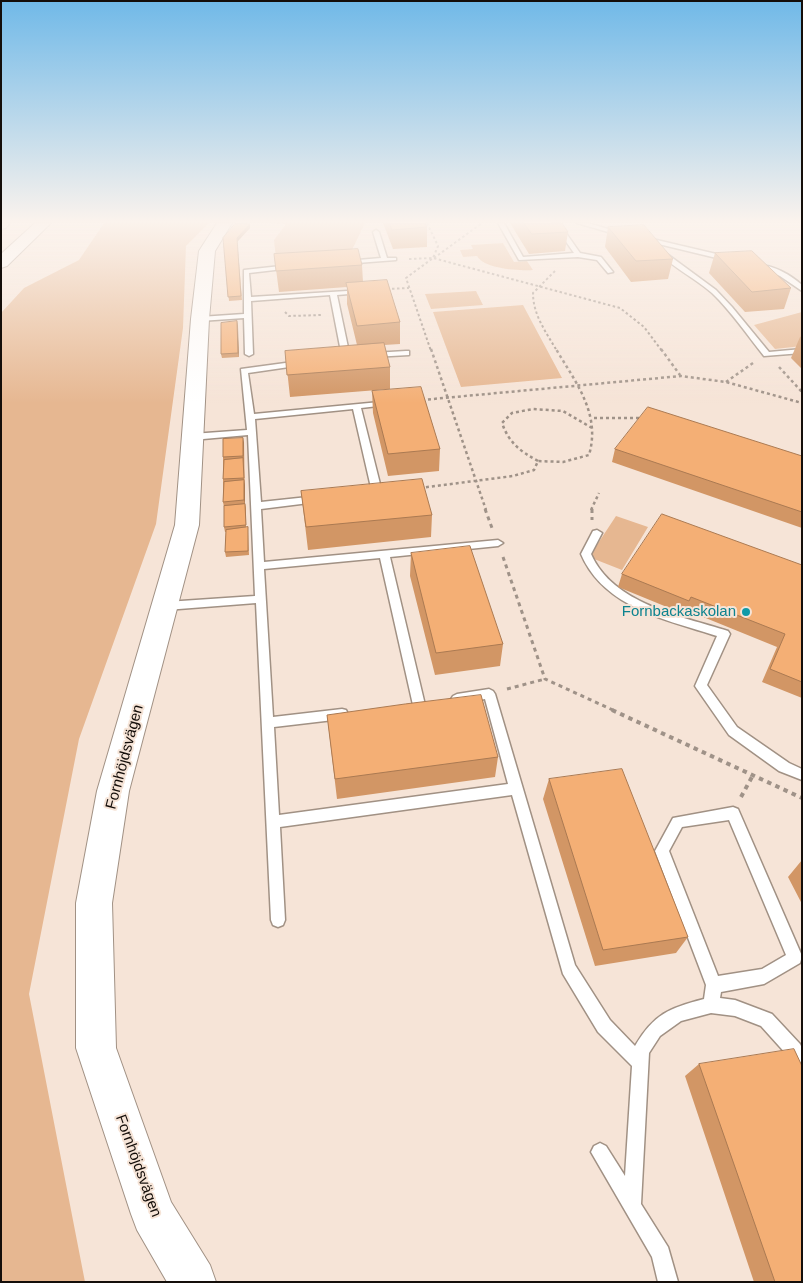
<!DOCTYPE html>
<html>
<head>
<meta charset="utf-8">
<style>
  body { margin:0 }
  #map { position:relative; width:803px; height:1283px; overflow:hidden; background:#f6e4d7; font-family:Helvetica,sans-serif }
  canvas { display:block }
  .frame { position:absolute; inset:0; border:2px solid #140e0a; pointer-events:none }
</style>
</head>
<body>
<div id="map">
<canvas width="803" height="1283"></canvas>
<div class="frame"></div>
</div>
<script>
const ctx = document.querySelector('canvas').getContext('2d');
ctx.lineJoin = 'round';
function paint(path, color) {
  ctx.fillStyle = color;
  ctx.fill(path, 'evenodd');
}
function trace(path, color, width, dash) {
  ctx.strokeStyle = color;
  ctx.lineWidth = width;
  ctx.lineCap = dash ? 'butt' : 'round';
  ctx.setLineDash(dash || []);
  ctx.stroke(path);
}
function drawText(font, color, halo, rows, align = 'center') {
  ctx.font = font + ' Helvetica,sans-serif';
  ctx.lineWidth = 4;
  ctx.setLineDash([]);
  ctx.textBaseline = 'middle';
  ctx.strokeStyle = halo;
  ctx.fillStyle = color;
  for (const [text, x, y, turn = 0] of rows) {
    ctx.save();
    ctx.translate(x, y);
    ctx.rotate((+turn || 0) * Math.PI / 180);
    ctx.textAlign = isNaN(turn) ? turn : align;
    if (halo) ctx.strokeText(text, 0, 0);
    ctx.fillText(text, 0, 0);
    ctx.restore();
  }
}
const green = new Path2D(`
  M104,223H209L186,246L183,328L156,524L79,739L29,994L85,1282H1V313L24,288L79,260Z
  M270,223H365L351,252L276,259L274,240L286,224Z
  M503,243L514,262L527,261L533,270C520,271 484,269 477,256L463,257L460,250L473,249L471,245Z
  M476,291L483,305L431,309L425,294Z
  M523,305L562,378L461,387L433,312Z
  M802,312V346L775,349L754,325Z
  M616,516L648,527L622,570L589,557Z`);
const pathFar3 = new Path2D(`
  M427,223L438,246L433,258L406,278L431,351
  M434,258L482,223
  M409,259L433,258L620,308L644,327L662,351
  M555,271L533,293C533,315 546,332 557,351
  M387,289L409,288
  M285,312L289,316L321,315`);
const pathFar2 = new Path2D(`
  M431,349L486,510
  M661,349L680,375
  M779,367L802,392
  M726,382L753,363
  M422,400L681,376L726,382L802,403
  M594,418H643
  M538,461C520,451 509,443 502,423L512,413L533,409L563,411L592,428
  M420,488L513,476L534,470L538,461L563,462L589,455C601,414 576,383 556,349
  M591,510L599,493`);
const pathFar1 = new Path2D(`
  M485,509L492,528
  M592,509V520
  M503,557L545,679L615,711
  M507,689L545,679`);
const path = new Path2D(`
  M612,710L802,798
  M741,797L753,775`);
const service = new Path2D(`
  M498,223H504L523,257L574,253L553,223H559L580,253L601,257L613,272L608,273L597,260L578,257L519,260Z
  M577,223H588L625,234L622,236Z
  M376,230L379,232L387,258H396V260L344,264L343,263L346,261L381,258L373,232Z
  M644,237L729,257L732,259L729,261L642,240L641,239Z
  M659,251H663L716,290L732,307L769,352L802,349V353L764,356C747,335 732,312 712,293C695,278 675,269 659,253Z
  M290,265L293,267L292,268L249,273L251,297L363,290L364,291L361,293L337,295L350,357L349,359L342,357L330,295L251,301L253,354L249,356L245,354L244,318L200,321L196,319L200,317L244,314V270Z
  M757,265C772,264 791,275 802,285V291L780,276L757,267Z
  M406,351H409V355L373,357L369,355L373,353Z
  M300,361L304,363L303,365L248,373L254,414L390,401L391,403L387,405L361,408L382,492L377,495L372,492L353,409L255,419L261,502L317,496L322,499L317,502L261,509L264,562L498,540L503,543L498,546L390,557L425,705L423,708L419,710L415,708L413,705L380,558L264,569L273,717L342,709L346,710L348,714L346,718L342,719L274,727L279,815L508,784L485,699L457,704L453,702L451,699L453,696L457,694L489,689L493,691L495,694L575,965L610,1020L635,1046C654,1014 669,1008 704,999L706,985L655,851L673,818L733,807L738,809L802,956L800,963L764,984L721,992L720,998L735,1000L772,1014L800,1044L802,1048V1075L796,1073L788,1056L761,1026L735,1016L711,1013L681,1021L660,1036L649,1053L641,1204L668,1247L678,1282H658L652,1257L591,1152L594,1146L600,1143L606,1146L625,1176L632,1066L598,1032L563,974L512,795L280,827L285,920L283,925L278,927L273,925L271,920L256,603L166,610L161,606L166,602L255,596L248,435L192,440L188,437L192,434L247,430L241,369ZM729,820L786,955L762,969L718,976L669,851L682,827Z
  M597,530L602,533L591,554C613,604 681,616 728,631L730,634L707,685L737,727L789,763L802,769V780L779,771L729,735L697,689L695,686L717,636C667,620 604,608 581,554L593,531Z`);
const tertiary = new Path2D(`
  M217,223H232L215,251L209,319L199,525L129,791L112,903L116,1048L171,1202L210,1265L216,1282H167L137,1230L131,1214L76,1048V903L97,791L175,525L191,319L199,251Z`);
const motorway = new Path2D(`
  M1,223H10L6,228L1,229Z
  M35,223H51L7,266L1,268V254Z`);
const wall = new Path2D(`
  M383,223H425L427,227V247L393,249Z
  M510,223H562L568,232L565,251L529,254Z
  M250,224V228L237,242L242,300L229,301L223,238Z
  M608,227L673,259L668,279L631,282L605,247Z
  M715,253L791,288L784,309L745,312L709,273Z
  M274,254L362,265L363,282L400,322V344L384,345L390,367V389L290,397L285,351L357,345L347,304V287L279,292Z
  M237,321L239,357L222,358L221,354Z
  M802,336V369L791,358L800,337Z
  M372,391L440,449L439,471L388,476L373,413Z
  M244,442L245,504L246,508V528L248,532L249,555L226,557L225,552L226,532H225L224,527V507L223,502V457Z
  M615,449L802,456V528L612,462Z
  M301,491L432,515L431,537L308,550Z
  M411,553L503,644L500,666L435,675L410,576Z
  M802,565V698L762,682L777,647L686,610L684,614L618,587L622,574Z
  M327,715L498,757L495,777L337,799Z
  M549,779L688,937L676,953L595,966L543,799Z
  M802,860V904L788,877Z
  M699,1064L802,1282H754L685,1076Z`);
const shadedWall = new Path2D(`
  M250,224V228L237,242L242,300L237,238Z
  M237,321L238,326L239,357L238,353Z
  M243,438L244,442V482V478Z
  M244,480L245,485V505L244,500Z`);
const building = new Path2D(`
  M236,223L250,224L237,238L241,296L228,297L223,238Z
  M390,223H425L427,227L392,230Z
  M524,223H562L568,232L532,234Z
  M644,225L673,259L636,261L608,227Z
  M358,249L362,265L276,271L274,254Z
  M752,251L791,288L752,292L715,253Z
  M387,280L400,322L357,326L346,283Z
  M237,321L238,353L221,354V323Z
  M384,343L390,367L287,375L285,351Z
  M421,387L440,449L388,454L372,391Z
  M648,407L802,456V512L615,449Z
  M243,438V456L223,457V439Z
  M243,458L244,478L223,479L224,460Z
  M422,479L432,515L306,527L301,491Z
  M244,480V500L223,502L224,482Z
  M245,504L246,525L224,527V506Z
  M662,514L802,565V682L770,669L785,634L691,597L689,601L622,574Z
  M248,527V551L225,552L226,530Z
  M470,546L503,644L436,653L411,553Z
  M481,695L498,757L335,779L327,715L405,704Z
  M622,769L688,937L603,950L549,779Z
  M794,1049L802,1066V1282H775L699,1064Z`);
const markers = [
  [746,612,5,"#0f9aa8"]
];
const cultureNames = [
  ["Fornbackaskolan",736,612]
];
const streetNames = [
  ["Fornhöjdsvägen",125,757,-75],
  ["Fornhöjdsvägen",138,1166,70]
];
paint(green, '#e6b791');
trace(service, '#a19184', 3);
trace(tertiary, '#a19184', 2);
trace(motorway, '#a19184', 2);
trace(pathFar3, '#9f9288', 2, [2.5, 2.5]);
trace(pathFar2, '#9f9288', 2.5, [3, 3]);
trace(pathFar1, '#9f9288', 3, [4, 4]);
trace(path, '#9f9288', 4, [4.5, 4.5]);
paint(service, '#fff');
paint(tertiary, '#fff');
paint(motorway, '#fff');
paint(wall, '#d29665');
paint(shadedWall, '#ab7a52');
paint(building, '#f4af75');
trace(building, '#ab7a52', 1);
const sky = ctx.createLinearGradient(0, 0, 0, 403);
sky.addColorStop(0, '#70b9e8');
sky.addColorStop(0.55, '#fbf3ed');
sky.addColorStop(1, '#fbf3ed00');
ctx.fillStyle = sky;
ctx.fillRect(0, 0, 803, 403);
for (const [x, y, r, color] of markers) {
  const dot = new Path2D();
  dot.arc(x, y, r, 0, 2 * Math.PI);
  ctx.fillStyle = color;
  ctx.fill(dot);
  trace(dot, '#f6e4d7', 2);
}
drawText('15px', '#0d838f', '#f6e4d7', cultureNames, 'right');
drawText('15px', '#140e0a', '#f6e4d7', streetNames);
</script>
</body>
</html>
